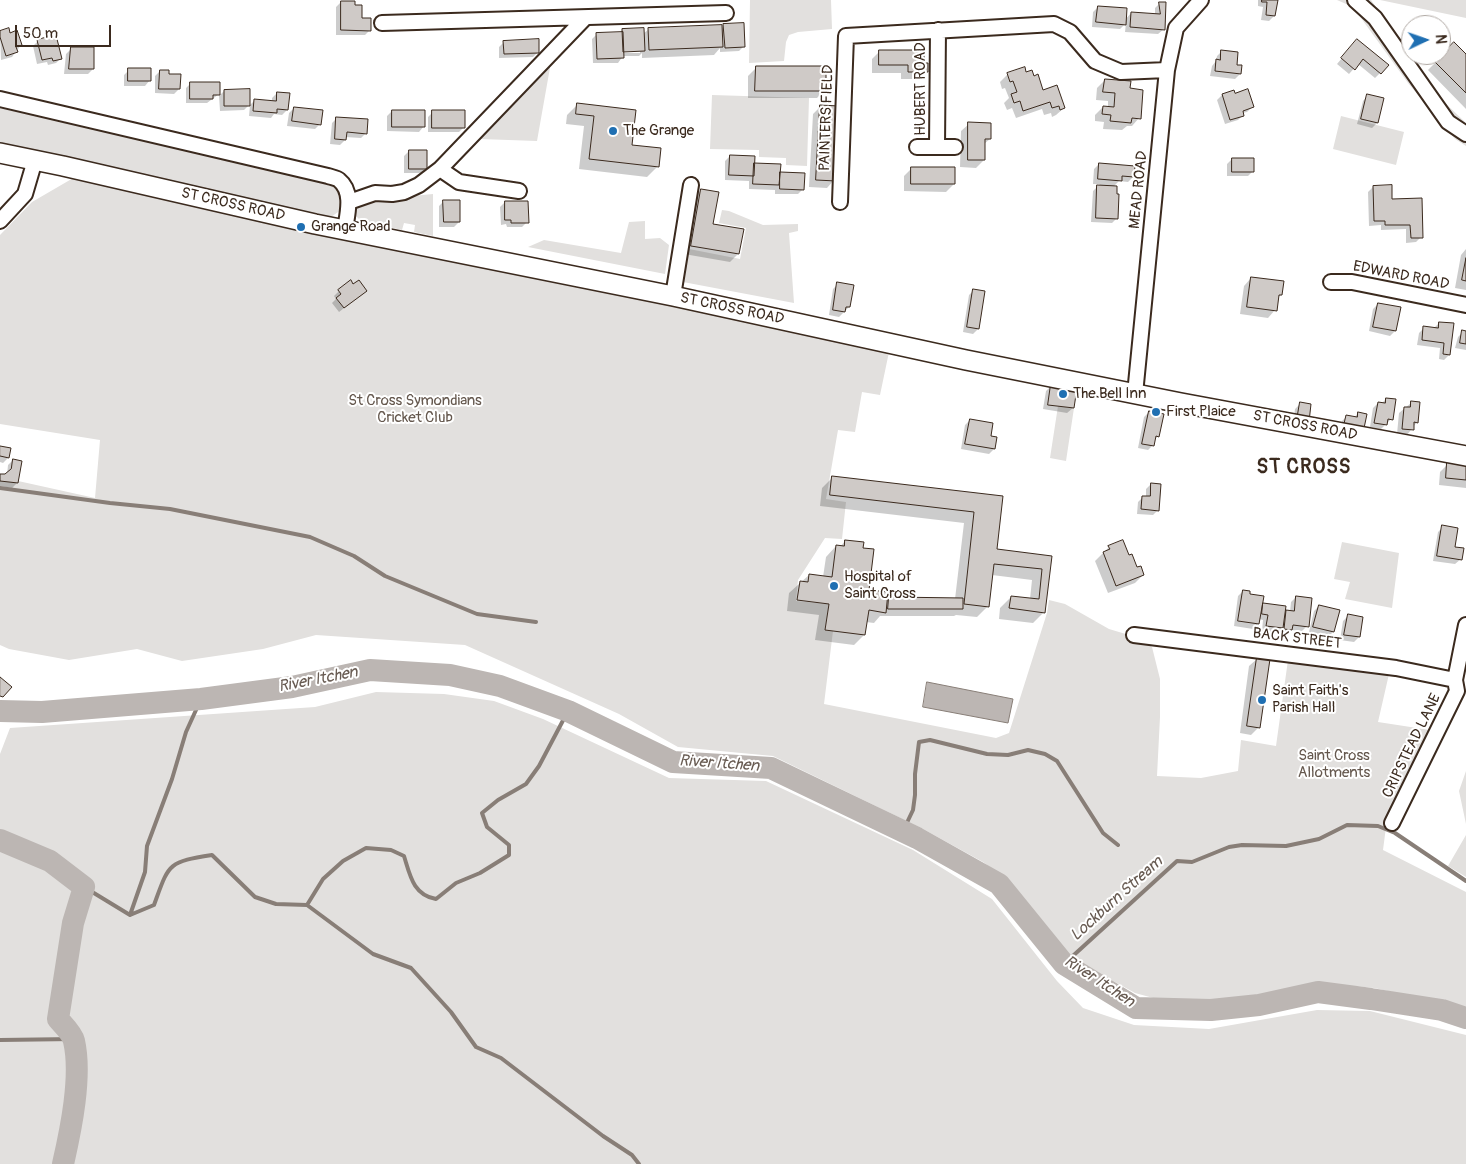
<!DOCTYPE html>
<html>
<head>
<meta charset="utf-8">
<style>
  body { margin:0 }
  #map { position:relative; width:1466px; height:1164px; overflow:hidden; background:#fff; font-family:Pangolin,sans-serif }
  canvas { display:block }
  .north { position:absolute; left:1401px; top:15px; width:50px; height:50px; box-sizing:border-box; background:#fff; border:1px solid #b1aaa5; border-radius:50%; rotate:87deg; font-size:14px; font-weight:700; line-height:20px; text-align:center; color:#3b2a1e }
  .north::after { content:''; display:block; margin:auto; width:18px; height:22px; background:#1f6fb2; clip-path:polygon(50% 0,100% 100%,50% 72%,0 100%) }
  .scale { position:absolute; left:15px; top:25px; width:96px; height:22px; box-sizing:border-box; border:2px solid #3b2a1e; border-top:0; padding-left:6px; font-size:15px; line-height:18px; white-space:nowrap; color:#3b2a1e; -webkit-text-stroke:4px #fff; paint-order:stroke }
</style>
</head>
<body>
<div id="map">
<canvas width="1466" height="1164"></canvas>
<div class="north">N</div>
<div class="scale">50 m</div>
</div>
<script>
const ctx = document.querySelector('canvas').getContext('2d');
ctx.lineJoin = 'round';
function paint(path, color) {
  ctx.fillStyle = color;
  ctx.fill(path, 'evenodd');
}
function trace(path, color, width, dash) {
  ctx.strokeStyle = color;
  ctx.lineWidth = width;
  ctx.lineCap = dash ? 'butt' : 'round';
  ctx.setLineDash(dash || []);
  ctx.stroke(path);
}
function drawText(font, color, halo, rows, align = 'center') {
  ctx.font = font + ' Pangolin,sans-serif';
  ctx.lineWidth = 4;
  ctx.setLineDash([]);
  ctx.textBaseline = 'middle';
  ctx.strokeStyle = halo;
  ctx.fillStyle = color;
  for (const [text, x, y, turn = 0] of rows) {
    ctx.save();
    ctx.translate(x, y);
    ctx.rotate((+turn || 0) * Math.PI / 180);
    ctx.textAlign = isNaN(turn) ? turn : align;
    if (halo) ctx.strokeText(text, 0, 0);
    ctx.fillText(text, 0, 0);
    ctx.restore();
  }
}
const green = new Path2D(`
  M750,0H831L832,29L798,32L789,35L786,42L784,61L749,63Z
  M1337,0H1371L1440,98L1466,123V146L1455,139L1408,83L1353,7Z
  M1380,0H1466V18Z
  M551,62L537,141L480,139Z
  M712,95L809,98L807,166L786,165V158L759,157V150L710,149Z
  M0,108L322,180L337,186L344,201L341,210L328,219L0,147Z
  M1341,116L1404,132L1396,165L1333,149Z
  M75,177L889,352L880,395L862,392L855,432L838,430L826,499L846,502L842,539L825,538L798,580L796,601L829,604L825,630L833,631L824,704L996,738L1009,733L1047,613L1049,600L1065,604L1109,629L1139,638L1152,647L1160,679V717L1157,776L1201,778L1238,771L1241,740L1276,746L1288,660L1389,674L1378,722L1430,730L1386,827L1383,850L1466,892V1008L1374,988L1355,986H1303L1251,997L1185,1001L1157,999L1135,993L1064,954L1010,882L983,862L923,829L773,756L678,747L619,714L465,645L316,635L263,649L182,661L137,649L69,660L9,649L0,645V477L95,498L100,440L0,424V235L32,202Z
  M433,194V236L414,232L415,225L404,223L402,230L361,221L354,214V205L361,201Z
  M722,210L729,211L763,225L798,224V231L789,233L794,303L683,282L689,249L740,259L746,228L719,223Z
  M645,221V239L660,238L669,245L665,274L528,247L544,240L621,253L629,222Z
  M1058,406L1074,408L1066,461L1050,458Z
  M1342,542L1399,553L1392,608L1345,599L1350,582L1334,579Z
  M376,692L444,694L494,701L543,719L669,778L766,781L913,850L992,899L1057,981L1083,1008L1134,1025L1209,1029L1317,1010L1370,1011L1466,1035V1164H0V754L10,728L315,707Z
  M1466,771V824L1459,791Z
  M1466,835V877L1448,866Z`);
const water = new Path2D(`
  M927,682L1013,699L1008,723L923,707Z`);
const shadow = new Path2D(`
  M1258,0H1277L1274,16L1269,21L1261,20L1263,7L1258,6Z
  M341,2L361,19L370,30L365,35H336V7Z
  M1160,3L1164,29L1158,34L1125,32L1126,23L1120,29L1092,27L1093,12L1098,7L1125,20L1131,13L1155,15V8Z
  M724,26L744,46L739,51L720,52V48L714,55L642,58V53L639,56H623L618,63H593L592,39L597,34H619L622,30L643,34L649,29H721ZM640,50V53H618V51Z
  M0,32L9,34L21,45L12,57L1,60Z
  M1441,35L1446,40L1441,45Z
  M1411,36V45L1407,40Z
  M38,41L61,58L56,63L48,65L47,62L37,64L33,46Z
  M504,42L538,52L533,57L499,58V47Z
  M1454,44L1466,56V109L1428,70Z
  M1352,46L1380,73L1375,78L1358,64L1349,74L1337,64Z
  M71,49L93,69L88,74H64L66,54Z
  M880,51L923,64L927,71L919,79H901V73H872V59Z
  M1222,51L1235,66L1240,74L1235,79L1210,76L1212,66L1216,61L1217,56Z
  M1420,55H1430L1424,60Z
  M756,68L825,90L817,98H748V76Z
  M129,70L150,80L145,86H124V75Z
  M160,71L167,75L179,89L174,94L155,93V76Z
  M1025,73L1042,91L1064,108L1056,115L1052,117L1051,113L1044,115L1042,109L1016,118L1012,108L1007,110L1004,103L1009,98L1005,88L1002,89L1000,82L1008,74Z
  M1105,80L1139,118L1132,126H1127L1122,130L1103,129L1104,122L1095,121V115L1103,107L1108,108V101L1096,100L1097,88Z
  M191,83L219,94L207,103H186V88Z
  M224,91L249,105L244,110L220,111L219,96Z
  M277,93L287,110L282,115L274,114L271,118L249,116L250,105L255,100L272,102V98Z
  M1222,95H1235L1252,107L1247,112L1242,113L1243,115L1238,120L1225,124L1217,100Z
  M1368,95L1383,99L1377,123L1372,128L1357,124L1363,101Z
  M578,104L635,111L631,146L658,166L647,177L579,169L584,126L566,124L567,115Z
  M820,107L834,180L827,188L809,187L813,114Z
  M294,108L320,124L315,129L287,126L289,113Z
  M392,111L424,126L419,132L387,131V116Z
  M433,112L464,127L459,132H428V117Z
  M337,118L366,133L361,138L345,137V140L340,145L330,144L332,123Z
  M969,124L990,139L984,144V160L976,168L960,167L961,131Z
  M409,151L426,168L421,173H404V156Z
  M730,156L779,174L803,189L798,194H775V190L749,189V181L725,180V161Z
  M1232,159L1253,171L1248,176H1227V164Z
  M1099,164L1133,177L1128,182L1119,181L1113,187L1117,218L1112,223L1091,222L1093,191L1100,184H1093L1094,169Z
  M912,168L954,184L946,192L904,191V176Z
  M1373,187L1391,200L1421,237L1416,242L1406,243V229L1381,230V225L1369,226L1368,192Z
  M701,190L712,225L738,254L730,262L684,254L693,198Z
  M444,201L459,222L454,227H439V206Z
  M505,202L527,222L522,227H507L506,224L501,225L500,207Z
  M1466,249V290L1455,288L1461,255Z
  M1251,278L1281,295L1277,298L1275,310L1268,318L1240,314L1244,286Z
  M838,284L849,307L839,317L829,315L833,289Z
  M353,286L366,291L339,312L332,303L336,299L334,296L339,291Z
  M974,290L978,329L973,334L963,332L969,295Z
  M1378,304L1395,331L1390,336L1369,331L1373,309Z
  M1439,323L1449,355L1444,360L1439,359L1440,348L1417,345L1419,333L1424,328H1434Z
  M1463,332H1466V350L1455,348L1458,337Z
  M1051,386L1073,408L1067,413L1043,409L1046,391Z
  M1386,399L1391,419L1381,429L1370,427L1373,408L1378,403L1381,404Z
  M1411,403L1417,422L1407,435L1397,434L1399,413Z
  M1300,404L1310,405L1293,425L1295,409Z
  M1149,412L1158,436L1154,440L1153,445L1148,450L1138,448L1144,417Z
  M1358,413L1365,415L1339,433L1342,421L1347,416L1354,418Z
  M970,420L989,437L996,438L994,449L989,454L961,449L965,425Z
  M0,447L8,458L3,463L0,462Z
  M13,460L20,462L17,483L12,488L0,486V475H7L8,465Z
  M1448,464L1466,466V488L1439,485L1440,472Z
  M833,477L1001,497L995,550L1050,557L1044,612L1033,623L999,619L1000,608L1011,597L1030,599L1032,580L992,575L988,606L977,617L956,615L954,616H880L874,623L866,622L864,635L854,645L815,640L819,615L787,611L789,593L809,575L823,577L826,557L836,546L840,547L845,541L862,549L868,591L885,602L890,598L955,599L964,523L820,506L822,488Z
  M1151,484L1158,510L1153,515L1137,514L1138,502L1143,497H1146V489Z
  M1443,527L1461,559L1455,564L1433,561L1438,532Z
  M1109,547L1128,557L1137,569L1143,575L1135,583L1108,593L1095,561Z
  M1243,591L1261,604L1284,607V611L1290,612L1291,602L1296,597L1307,626L1302,631L1291,630L1286,635L1262,631L1263,620L1259,619L1258,624L1253,629L1234,626L1238,596Z
  M1319,606L1333,632L1328,637L1309,632L1314,611Z
  M1348,616L1359,637L1354,642L1340,640L1343,621Z
  M1257,659L1259,727L1251,735L1240,733L1249,666Z`);
const stream = new Path2D(`
  M0,488L110,503L170,509L310,537L354,556L385,576L477,614L536,622
  M903,831L913,810L915,795V774L919,742L930,740L987,754L1008,755L1028,750L1045,754L1057,761L1103,833L1118,845
  M84,887L130,915L154,905C169,864 167,862 212,855L255,897L276,904L307,905L373,954L411,968L451,1012L476,1047L501,1058L603,1136L632,1155L639,1164
  M307,905L323,879L343,861L366,848L391,850L404,856C410,875 413,895 436,899L456,883L480,873L509,855V845L487,827L482,813L498,800L526,784L539,766L568,711
  M130,915L145,872L147,846L172,779L186,732L201,699
  M1064,964L1177,861L1192,862L1229,847L1242,845L1286,846L1319,839L1347,825L1378,826L1395,833L1466,881
  M0,1040L74,1039`);
const river = new Path2D(`
  M0,711L42,712L201,699L292,687L370,670L450,675L500,686L568,711L673,762L771,768L917,838L999,884L1064,964L1136,1008L1211,1010L1259,1005L1318,992L1371,999L1442,1010L1466,1018
  M0,840L50,861L84,887L73,923L58,1019C63,1025 72,1033 74,1041C82,1076 71,1129 63,1164`);
const building = new Path2D(`
  M1262,0H1278L1275,16L1266,15L1267,2H1262Z
  M341,1H355V5H362V18H371V31L341,30Z
  M1159,2H1166L1165,30L1130,27L1131,12L1160,14Z
  M1098,6L1127,8L1126,25L1096,22Z
  M744,23L745,47L725,48L723,24Z
  M722,25L723,47L649,50L648,28Z
  M9,28L10,33L17,30L22,45L16,47L18,52L6,56L0,37V31Z
  M644,28L645,51L623,52L622,29Z
  M623,32L624,58L597,59L596,33Z
  M56,35L62,59L53,61L52,58L42,60L37,40Z
  M539,39V53L504,54L503,41Z
  M1357,39L1389,65L1381,74L1363,59L1355,70L1341,58Z
  M1454,42L1466,54V93L1435,62Z
  M71,47H94V69H69Z
  M879,50H924V63H928V72H908V65H879Z
  M1221,50L1238,52L1237,65H1242L1241,74L1215,71L1216,59L1220,60Z
  M756,66H826V91H755Z
  M1025,67L1026,72L1032,70L1034,76L1038,74L1043,90L1057,85L1065,108L1060,110L1059,106L1052,108L1050,102L1023,111L1020,101L1014,103L1011,94L1017,92L1013,81L1010,82L1007,73Z
  M128,68H151V81H128Z
  M160,70H169V74H181L180,89H159Z
  M1105,79L1131,81L1130,88L1143,90L1141,119L1132,118L1131,123L1110,121L1111,115L1102,114L1103,106L1114,107L1115,93L1103,92Z
  M190,82H220V95H213V99H190Z
  M250,89V106H224V90Z
  M1248,89L1254,107L1243,111L1244,116L1230,120L1222,94L1234,90L1235,93Z
  M277,92L290,93L288,110L277,109V113L253,111L254,99L276,101Z
  M1367,94L1384,98L1378,123L1361,119Z
  M577,103L636,110L632,145L661,148L659,167L589,159L594,116L576,114Z
  M820,105L839,106L836,181L816,180Z
  M294,107L323,110L321,125L292,121Z
  M392,110H425V127H392Z
  M432,110H465V128H432Z
  M336,117L368,119L367,134L347,132L346,140L335,139Z
  M968,122L991,123V139H985V160H968Z
  M409,150H427V169H409Z
  M730,155L755,156L754,176L729,175Z
  M1232,158H1254V172H1232Z
  M754,163L781,164L779,185L753,184Z
  M1099,163L1135,166L1134,177L1122,176V181L1098,179Z
  M911,167H955V184H911Z
  M780,172L805,173L804,190L780,189Z
  M1097,185L1117,186V194H1119L1118,219L1096,218Z
  M1392,185V199L1422,198L1423,238H1411L1410,225H1385V221H1374L1373,186Z
  M701,189L719,192L713,224L744,229L739,254L691,246Z
  M443,200H460V222H444Z
  M505,201H528L529,223H511V220H505Z
  M1466,258V281L1462,280Z
  M1251,277L1284,281L1282,295H1279L1277,311L1247,307Z
  M351,280L353,284L359,280L367,291L344,308L336,298L341,294L338,290Z
  M837,282L854,285L850,307H846L845,312L833,310Z
  M973,289L985,291L979,329L967,327Z
  M1378,303L1401,307L1396,331L1373,327Z
  M1439,322L1454,323L1450,355L1443,354L1444,343L1422,340L1423,326L1438,328Z
  M1462,330L1466,331V344L1460,343Z
  M1051,384L1077,388L1074,408L1048,405Z
  M1386,398L1396,399L1393,420L1388,419L1387,425L1374,423L1378,402L1385,403Z
  M1411,401L1420,402L1418,423L1414,422V430L1402,429L1404,407H1410Z
  M1300,402L1311,404L1309,422L1297,420Z
  M1149,411L1164,414L1159,437L1156,436L1154,446L1142,444Z
  M1358,412L1367,414L1363,433L1343,428L1346,415L1357,417Z
  M970,419L993,423L991,436L997,437L995,449L965,444Z
  M0,446L11,448L9,458L0,456Z
  M13,459L22,461L18,483L0,481V474H5L11,469Z
  M1447,462L1466,464V480L1446,478Z
  M832,476L1003,496L997,549L1052,556L1045,613L1009,608L1011,596L1039,599L1042,569L994,564L989,607L964,604L974,512L830,495Z
  M1151,483L1161,484L1159,511L1141,509L1142,496H1150Z
  M1442,525L1458,528L1455,547L1464,548L1462,560L1437,556Z
  M845,540L864,542L863,548L874,549L869,590L888,592L886,613L869,610L865,635L825,630L829,604L797,600L800,581L808,582L809,574L832,577L836,545L844,546Z
  M1123,540L1129,555L1132,554L1137,567L1141,566L1144,575L1116,586L1103,552L1110,549L1108,546Z
  M1243,590L1250,591V594L1264,596L1259,624L1238,621Z
  M1296,596L1312,598L1309,627L1293,625L1292,630L1284,629L1286,610L1294,611Z
  M889,597L963,598V609H888Z
  M1263,603L1286,606L1283,628L1266,626L1268,615L1262,614Z
  M1319,605L1340,610L1334,632L1313,627Z
  M1348,614L1363,617L1360,637L1344,635Z
  M1257,657L1270,659L1260,728L1247,726Z
  M0,677L12,687L3,697L0,696Z`);
const minor = new Path2D(`
  M1355,0L1375,18L1448,122L1466,134
  M382,23L726,13
  M0,99L328,176C331,177 337,178 339,180C354,192 347,215 345,230
  M917,147H955
  M937,147L938,30
  M440,169L459,182L519,191
  M349,202L375,193L392,194L404,192L419,185L440,169L585,18
  M840,202L846,36L1054,24L1070,32L1095,61L1121,72L1167,70
  M0,221L25,194L35,160
  M1331,282H1352L1466,305
  M673,296L691,185
  M1135,394L1167,70L1176,28L1201,0
  M1134,635L1396,668L1455,680
  M1392,823L1457,691L1455,680L1466,625`);
const secondary = new Path2D(`
  M0,153L63,166L315,224L673,296L966,360L1181,403L1466,456`);
const markers = [
  [613,131,5,"#1f6fb2"],
  [301,227,5,"#1f6fb2"],
  [1063,394,5,"#1f6fb2"],
  [1156,412,5,"#1f6fb2"],
  [834,586,5,"#1f6fb2"],
  [1262,700,5,"#1f6fb2"]
];
const streetNames = [
  ["HUBERT ROAD",921,89,-90],
  ["PAINTERS FIELD",827,118,-88],
  ["MEAD ROAD",1139,190,-84],
  ["ST CROSS ROAD",233,205,13],
  ["EDWARD ROAD",1401,276,11],
  ["ST CROSS ROAD",732,309,12],
  ["ST CROSS ROAD",1305,426,11],
  ["BACK STREET",1297,639,7],
  ["CRIPSTEAD LANE",1412,746,-64]
];
const poiNames = [
  ["The Grange",623,131],
  ["Grange Road",311,227],
  ["The Bell Inn",1073,394],
  ["First Plaice",1166,412],
  ["Hospital of",844,577],
  ["Saint Cross",844,594],
  ["Saint Faith's",1272,691],
  ["Parish Hall",1272,708]
];
const parkNames = [
  ["St Cross Symondians",415,401],
  ["Cricket Club",415,418],
  ["Saint Cross",1334,756],
  ["Allotments",1334,773]
];
const waterNames = [
  ["River Itchen",318,680,-11],
  ["River Itchen",719,764,4],
  ["Lockburn Stream",1117,899,-42],
  ["River Itchen",1099,982,33]
];
const districtNames = [
  ["ST CROSS",1304,468]
];
paint(green, '#e2e0de');
paint(water, '#bcb6b3');
trace(water, '#887e77', 1);
paint(shadow, '#0003');
trace(stream, '#887e77', 4);
trace(river, '#bcb6b3', 22);
paint(building, '#cfcac7');
trace(building, '#3b2a1e', 1);
trace(minor, '#3b2a1e', 18);
trace(secondary, '#3b2a1e', 22);
trace(minor, '#fff', 14);
trace(secondary, '#fff', 19);
for (const [x, y, r, color] of markers) {
  const dot = new Path2D();
  dot.arc(x, y, r, 0, 2 * Math.PI);
  ctx.fillStyle = color;
  ctx.fill(dot);
  trace(dot, '#fff', 2);
}
drawText('15px', '#3b2a1e', '#fff', streetNames);
drawText('15px', '#3b2a1e', '#fff', poiNames, 'left');
drawText('15px', '#65584e', '#fff', parkNames);
drawText('italic 16px', '#685b52', '#fff', waterNames);
ctx.letterSpacing = '1px';
drawText('bold 20px', '#3b2a1e', '#fff', districtNames);
ctx.letterSpacing = '0px';
</script>
</body>
</html>
